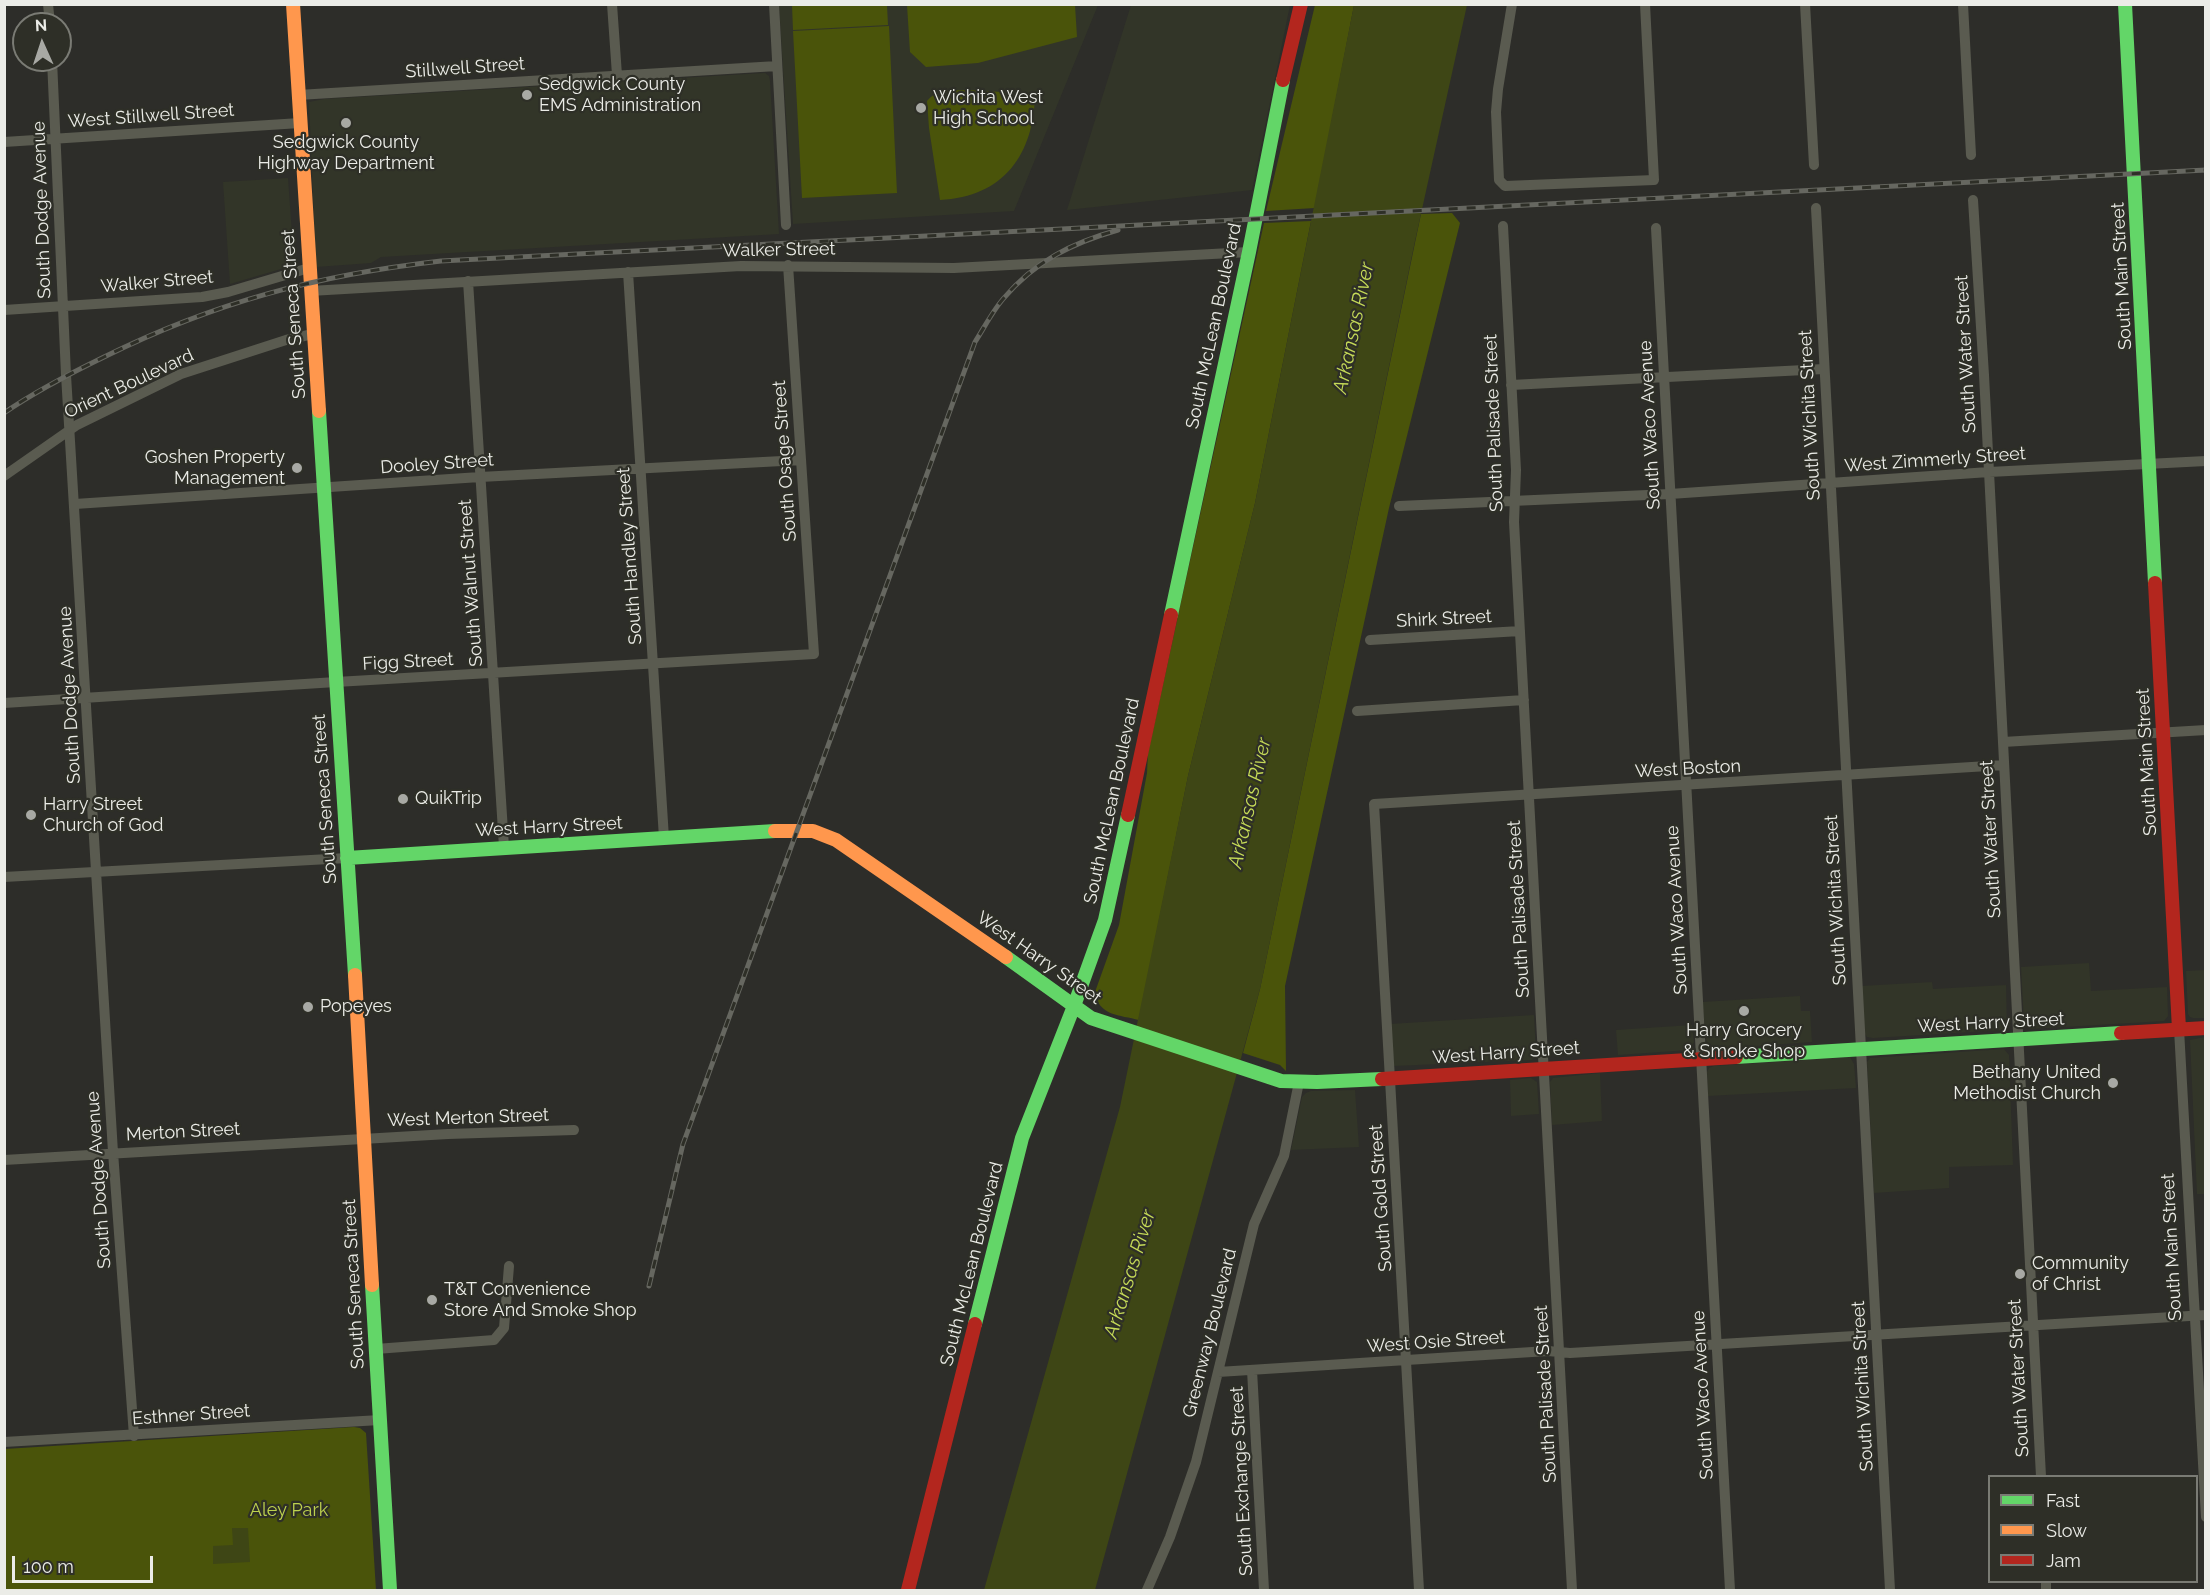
<!DOCTYPE html>
<html>
<head>
<meta charset="utf-8">
<style>
  body { margin:0 }
  #map { position:relative; width:2210px; height:1595px; overflow:hidden; background:#2d2d29; font-family:Raleway,sans-serif }
  canvas { display:block }
  .frame { position:absolute; inset:0; border:6px solid #ebece7; pointer-events:none }
  .legend { position:absolute; left:1988px; top:1475px; width:210px; height:108px; box-sizing:border-box; background:#2e2f27; border:2px solid #7a7b74; margin:0; padding:8px 10px; list-style:none; font-size:18px; color:#ebece7 }
  .legend li { display:flex; align-items:center; gap:12px; height:30px }
  .legend b { width:30px; border:2px solid #7a7b74 }
  .north { position:absolute; left:12px; top:12px; width:60px; height:60px; box-sizing:border-box; background:#2e2f27; border:2px solid #7a7b74; border-radius:50%; rotate:357deg; font-size:16px; font-weight:700; line-height:24px; text-align:center; color:#ebece7 }
  .north::after { content:''; display:block; margin:auto; width:21px; height:27px; background:#a8a9a4; clip-path:polygon(50% 0,100% 100%,50% 72%,0 100%) }
  .scale { position:absolute; left:12px; top:1556px; width:141px; height:27px; box-sizing:border-box; border:3px solid #ebece7; border-top:0; padding-left:8px; font-size:18px; line-height:21px; white-space:nowrap; color:#ebece7; -webkit-text-stroke:4px #2e2f27; paint-order:stroke }
</style>
</head>
<body>
<div id="map">
<canvas width="2210" height="1595"></canvas>
<div class="frame"></div>
<ul class="legend">
<li><b style="height:8px;background:#63d668"></b>Fast</li>
<li><b style="height:8px;background:#ff974d"></b>Slow</li>
<li><b style="height:8px;background:#b3261e"></b>Jam</li>
</ul>
<div class="north">N</div>
<div class="scale">100 m</div>
</div>
<script>
const ctx = document.querySelector('canvas').getContext('2d');
ctx.lineJoin = 'round';
function paint(path, color) {
  ctx.fillStyle = color;
  ctx.fill(path, 'evenodd');
}
function trace(path, color, width, dash) {
  ctx.strokeStyle = color;
  ctx.lineWidth = width;
  ctx.lineCap = dash ? 'butt' : 'round';
  ctx.setLineDash(dash || []);
  ctx.stroke(path);
}
function drawText(font, color, halo, rows, align = 'center') {
  ctx.font = font + ' Raleway,sans-serif';
  ctx.lineWidth = 4.5;
  ctx.setLineDash([]);
  ctx.textBaseline = 'middle';
  ctx.strokeStyle = halo;
  ctx.fillStyle = color;
  for (const [text, x, y, turn = 0] of rows) {
    ctx.save();
    ctx.translate(x, y);
    ctx.rotate((+turn || 0) * Math.PI / 180);
    ctx.textAlign = isNaN(turn) ? turn : align;
    if (halo) ctx.strokeText(text, 0, 0);
    ctx.fillText(text, 0, 0);
    ctx.restore();
  }
}
const built = new Path2D(`
  M779,5H1098L1014,211L793,224Z
  M1131,5H1290L1252,190L1067,210Z
  M765,73L769,76L770,81L779,234L381,257L371,263L316,267L309,102L324,99Z
  M288,178L294,262L291,266L230,284L223,182Z
  M2089,963L2091,991L2167,987L2168,1016L2164,1021L2030,1029L2026,1027L2024,1024L2021,967Z
  M2205,970V1018H2193L2190,1017L2188,1014L2186,971Z
  M1932,982L1933,989L2006,985L2007,1027L2004,1030L1873,1038L1867,1037L1864,1033L1861,986Z
  M1800,996L1801,1011H1810L1812,1042L1714,1049L1707,1046L1702,1002Z
  M1534,1015L1536,1053L1532,1060L1394,1066L1390,1024Z
  M1692,1025L1694,1042L1689,1050L1618,1055L1616,1030Z
  M2205,1037V1194H2197L2190,1040Z
  M2004,1049L2009,1055L2013,1165L1949,1167V1188L1874,1193L1867,1062L1870,1058Z
  M1850,1057L1854,1064L1856,1088L1708,1096L1707,1072L1709,1068L1714,1066Z
  M1600,1073L1602,1121L1552,1125L1550,1082L1553,1078Z
  M1531,1078L1537,1082L1539,1114L1511,1116L1510,1080Z
  M1355,1090L1359,1147L1291,1150L1302,1097L1306,1093L1311,1091Z`);
const green = new Path2D(`
  M792,5H887L888,25L793,30Z
  M907,5H1075L1077,37L978,63L926,67L910,52Z
  M1315,5H1354L1315,208L1266,211Z
  M889,26L897,193L802,198L793,31Z
  M968,90L1035,94C1034,154 1004,197 940,200L929,128L927,101C938,87 952,91 968,90Z
  M1452,213L1460,223L1389,508L1285,986L1286,1071L1280,1065L1243,1053L1260,989L1421,214Z
  M1311,221L1255,503L1188,776L1139,1020C1120,1015 1098,1016 1095,992L1119,925L1147,773L1148,753L1264,223Z
  M354,1427L360,1428L366,1433L376,1590H5V1449Z`);
const water = new Path2D(`
  M1354,5H1467L1415,241L1260,989L1095,1590H984L1120,1107L1188,776L1255,503Z
  M232,1528H248L250,1562L213,1564V1546L233,1545Z`);
const street = new Path2D(`
  M48,4L50,24
  M612,4L617,75
  M774,4L786,225
  M1512,4L1498,89L1496,112L1499,180L1505,186L1654,180L1645,4
  M1805,4L1814,165
  M1963,4L1971,155
  M52,60L66,375L113,1152L134,1436
  M298,95L777,66
  M4,142L300,123
  M1973,200L1984,375L2041,1476
  M1816,208L1890,1590
  M1503,226L1516,470L1514,522L1572,1590
  M1656,228L1730,1590
  M628,272L664,838
  M468,281L504,847
  M310,291L741,266L954,268L1249,252
  M4,310L202,297L228,292L309,268
  M1511,385L1824,369
  M4,476L77,425L181,374L286,340L313,334
  M75,504L480,477L801,460
  M1399,506L1670,494L1989,472L2206,461
  M1370,640L1520,631
  M4,703L336,682L814,654L788,265
  M1357,711L1524,700
  M2003,742L2206,730
  M4,877L347,858
  M2179,1029L2206,1517
  M4,1160L448,1134L574,1130
  M376,1349L494,1340L504,1328L509,1266
  M1252,1370L1264,1590
  M1218,1372L1548,1351L1570,1353L2206,1315
  M4,1442L380,1420
  M2046,1582V1590
  M1147,1590L1170,1537L1196,1462L1254,1224L1284,1156L1299,1082
  M1419,1590C1405,1328 1389,1066 1374,804L2004,765`);
const fast = new Path2D(`
  M2125,4L2155,583
  M319,411L355,975
  M1171,615L1249,252L1283,80
  M347,858L775,831
  M1006,957L1091,1018L1281,1081L1317,1082L1382,1079
  M1736,1057L2121,1033
  M372,1285L390,1590
  M975,1324L1022,1138L1074,1006L1105,920L1128,815`);
const slow = new Path2D(`
  M293,4L319,411
  M775,831H813L836,840L1006,957
  M355,975L372,1285`);
const jam = new Path2D(`
  M1283,80L1301,4
  M2155,583L2179,1029
  M1128,815L1171,615
  M2121,1033L2206,1028
  M1382,1079L1736,1057
  M908,1590L975,1324`);
const rail = new Path2D(`
  M4,413C36,391 69,374 104,357C215,302 318,275 441,261L2206,170
  M649,1286L683,1144L975,342C984,328 992,312 1003,299C1035,261 1072,243 1118,230`);
const markers = [
  [527,95,6,"#a8a9a4"],
  [921,108,6,"#a8a9a4"],
  [346,123,6,"#a8a9a4"],
  [297,468,6,"#a8a9a4"],
  [403,799,6,"#a8a9a4"],
  [31,815,6,"#a8a9a4"],
  [308,1007,6,"#a8a9a4"],
  [1744,1011,6,"#a8a9a4"],
  [2113,1083,6,"#a8a9a4"],
  [2020,1274,6,"#a8a9a4"],
  [432,1300,6,"#a8a9a4"]
];
const streetNames = [
  ["Stillwell Street",465,68,-4],
  ["West Stillwell Street",151,116,-4],
  ["South Dodge Avenue",42,210,-92],
  ["Walker Street",779,250,-1],
  ["South Main Street",2122,276,-93],
  ["Walker Street",157,282,-5],
  ["South Seneca Street",294,314,-94],
  ["South McLean Boulevard",1214,326,-78],
  ["South Water Street",1966,354,-93],
  ["Orient Boulevard",129,384,-25],
  ["South Wichita Street",1810,415,-93],
  ["South Palisade Street",1494,423,-92],
  ["South Waco Avenue",1650,425,-93],
  ["West Zimmerly Street",1935,460,-4],
  ["South Osage Street",785,461,-94],
  ["Dooley Street",437,464,-4],
  ["South Handley Street",630,556,-94],
  ["South Walnut Street",471,583,-94],
  ["Shirk Street",1444,619,-3],
  ["Figg Street",408,662,-3],
  ["South Dodge Avenue",70,695,-93],
  ["South Main Street",2147,762,-93],
  ["West Boston",1688,769,-3],
  ["South Seneca Street",325,799,-94],
  ["South McLean Boulevard",1112,801,-78],
  ["West Harry Street",549,827,-3],
  ["South Water Street",1991,839,-93],
  ["South Wichita Street",1836,900,-93],
  ["South Palisade Street",1519,909,-93],
  ["South Waco Avenue",1677,910,-93],
  ["West Harry Street",1039,958,35],
  ["West Harry Street",1991,1023,-3],
  ["West Harry Street",1506,1053,-4],
  ["West Merton Street",468,1118,-2],
  ["Merton Street",183,1132,-3],
  ["South Dodge Avenue",99,1180,-94],
  ["South Gold Street",1381,1198,-94],
  ["South Main Street",2172,1247,-93],
  ["South McLean Boulevard",972,1264,-76],
  ["South Seneca Street",354,1284,-93],
  ["Greenway Boulevard",1210,1333,-76],
  ["West Osie Street",1436,1342,-4],
  ["South Water Street",2019,1378,-93],
  ["South Wichita Street",1863,1386,-93],
  ["South Palisade Street",1546,1394,-93],
  ["South Waco Avenue",1703,1395,-93],
  ["Esthner Street",191,1415,-4],
  ["South Exchange Street",1242,1481,-93]
];
const poiNames = [
  ["Sedgwick County",539,85],
  ["EMS Administration",539,106],
  ["Wichita West",933,98],
  ["High School",933,119],
  ["Sedgwick County",346,143,"center"],
  ["Highway Department",346,164,"center"],
  ["Goshen Property",285,458,"right"],
  ["Management",285,479,"right"],
  ["QuikTrip",415,799],
  ["Harry Street",43,805],
  ["Church of God",43,826],
  ["Popeyes",320,1007],
  ["Harry Grocery",1744,1031,"center"],
  ["& Smoke Shop",1744,1052,"center"],
  ["Bethany United",2101,1073,"right"],
  ["Methodist Church",2101,1094,"right"],
  ["Community",2032,1264],
  ["of Christ",2032,1285],
  ["T&T Convenience",444,1290],
  ["Store And Smoke Shop",444,1311]
];
const parkNames = [
  ["Aley Park",289,1511]
];
const waterNames = [
  ["Arkansas River",1354,328,-78],
  ["Arkansas River",1250,803,-77],
  ["Arkansas River",1130,1274,-73]
];
paint(built, '#323528');
paint(green, '#4a540a');
paint(water, '#3e4615');
trace(street, '#5a5b50', 10);
trace(fast, '#63d668', 14);
trace(slow, '#ff974d', 14);
trace(jam, '#b3261e', 14);
trace(rail, '#666760', 5);
trace(rail, '#2e2f27', 3, [9]);
for (const [x, y, r, color] of markers) {
  const dot = new Path2D();
  dot.arc(x, y, r, 0, 2 * Math.PI);
  ctx.fillStyle = color;
  ctx.fill(dot);
  trace(dot, '#2e2f27', 2);
}
drawText('18px', '#ebece7', '#2e2f27', streetNames);
drawText('18px', '#ebece7', '#2e2f27', poiNames, 'left');
drawText('18px', '#bdd14e', '#2e2f27', parkNames);
drawText('italic 20px', '#c5da57', '#2e2f27', waterNames);
</script>
</body>
</html>
